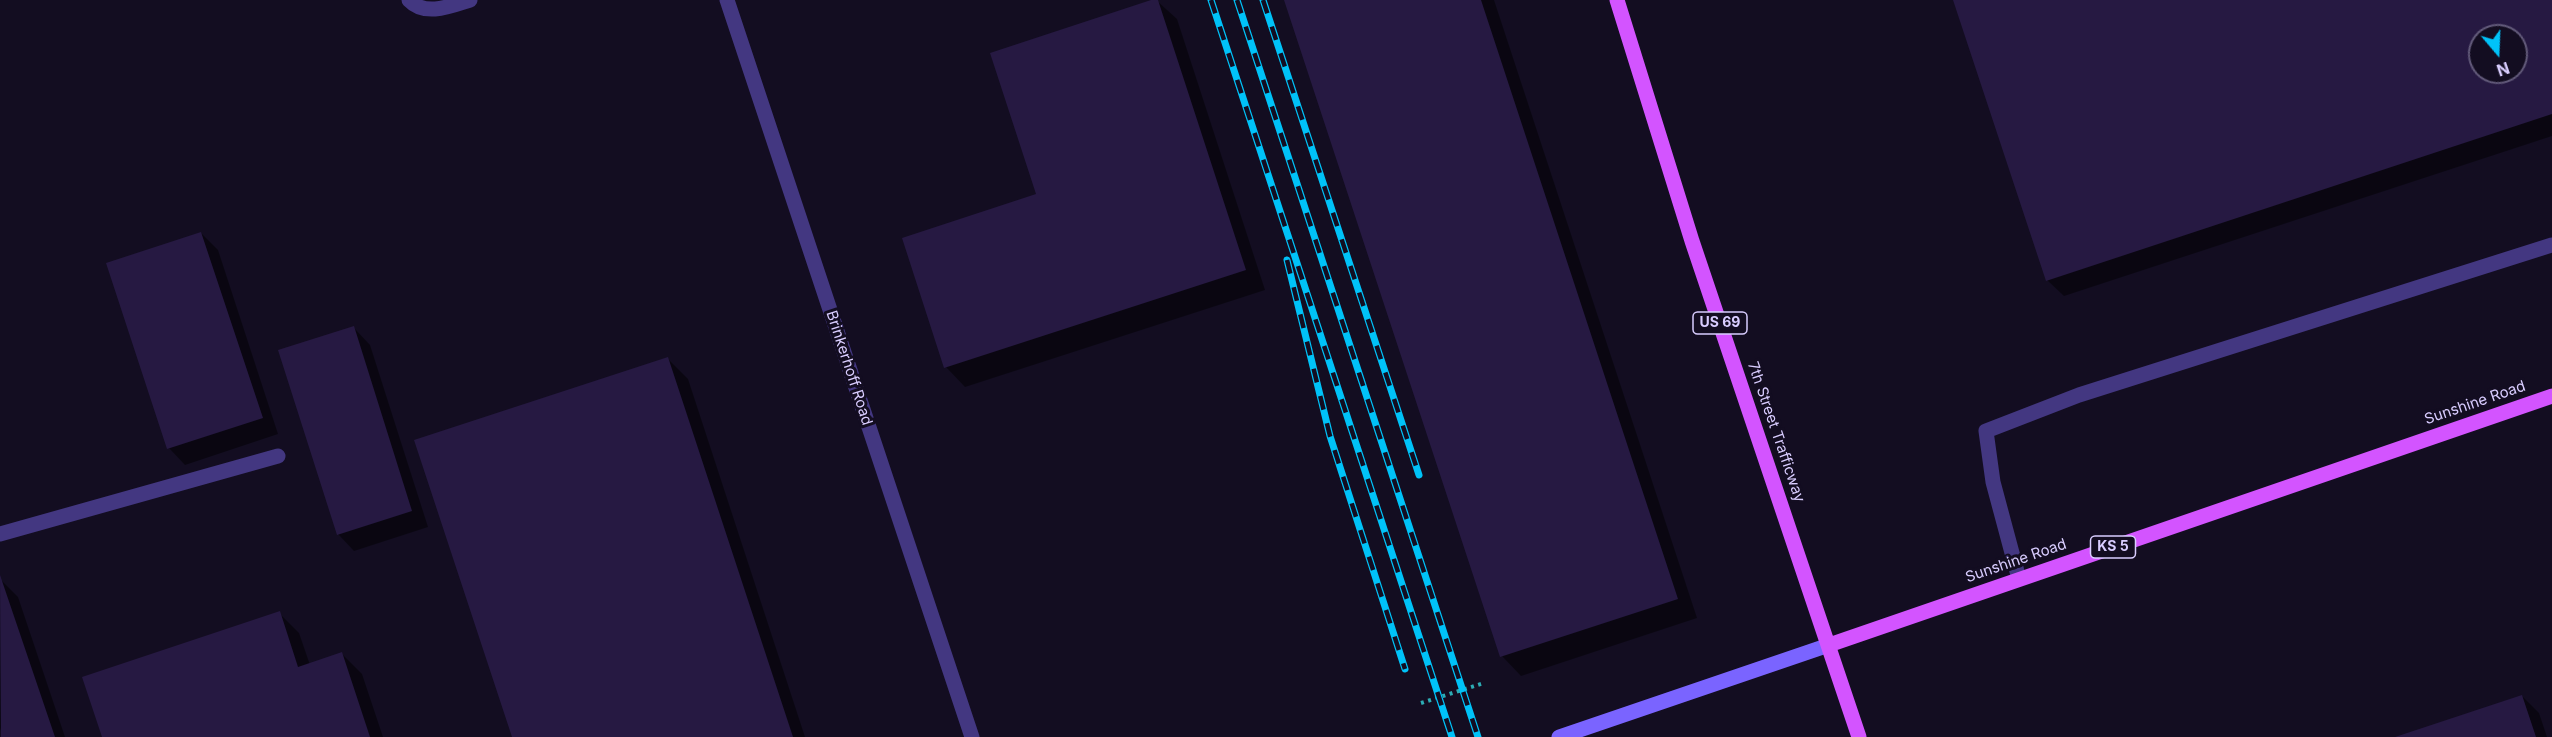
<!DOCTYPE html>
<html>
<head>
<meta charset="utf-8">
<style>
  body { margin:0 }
  #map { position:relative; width:2552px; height:737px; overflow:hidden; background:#130d21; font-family:Inter,sans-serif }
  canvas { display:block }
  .north { position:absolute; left:2468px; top:24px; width:60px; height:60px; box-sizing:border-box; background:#130d21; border:2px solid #625a7a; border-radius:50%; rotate:161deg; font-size:16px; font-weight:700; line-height:24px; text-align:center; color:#d9cdff }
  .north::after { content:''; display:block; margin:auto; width:21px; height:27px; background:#00c2f8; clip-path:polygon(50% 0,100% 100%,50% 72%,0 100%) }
</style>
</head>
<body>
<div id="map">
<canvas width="2552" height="737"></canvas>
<div class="north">N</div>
</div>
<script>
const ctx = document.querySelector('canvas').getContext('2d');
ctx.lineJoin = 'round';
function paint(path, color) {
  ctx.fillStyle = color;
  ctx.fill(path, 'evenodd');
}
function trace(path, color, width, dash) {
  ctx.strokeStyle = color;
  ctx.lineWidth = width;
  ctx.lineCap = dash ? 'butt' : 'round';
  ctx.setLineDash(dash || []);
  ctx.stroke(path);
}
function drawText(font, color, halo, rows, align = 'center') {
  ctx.font = font + ' Inter,sans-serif';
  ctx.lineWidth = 6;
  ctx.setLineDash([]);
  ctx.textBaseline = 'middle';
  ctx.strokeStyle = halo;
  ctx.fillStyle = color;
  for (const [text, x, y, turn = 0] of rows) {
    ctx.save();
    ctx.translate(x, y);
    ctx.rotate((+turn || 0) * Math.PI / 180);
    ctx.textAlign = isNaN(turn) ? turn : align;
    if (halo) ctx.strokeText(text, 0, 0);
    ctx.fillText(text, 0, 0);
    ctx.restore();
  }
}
const shadow = new Path2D(`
  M1156,0L1177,19L1265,290L965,387L946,367Z
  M1286,0H1494L1697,618L1521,676L1502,656Z
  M1955,0H2552V136L2064,296L2047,280ZM2480,36H2516V72H2480Z
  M201,233L218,250L278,434L185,465L169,448Z
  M354,328L370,345L428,527L354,551L338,534Z
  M668,359L688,379L805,737H513Z
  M1,580L18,597L65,737H3L0,728Z
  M279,613L299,633L310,665L342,654L362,674L383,737H103Z
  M2522,696L2539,713L2547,737H2399Z`);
const building = new Path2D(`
  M1151,0H1158L1246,270L944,368L902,238L1036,194L990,53Z
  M1284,0H1481L1678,599L1500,657Z
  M1953,0H2552V114L2046,281ZM2480,36H2516V72H2480Z
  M201,232L263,418L167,449L106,263Z
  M354,326L412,511L337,535L278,350Z
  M668,357L793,737H512L414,440Z
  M0,575L55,737H1Z
  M280,611L298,667L342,652L370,737H102L82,677Z
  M2522,695L2536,737H2395Z`);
const path = new Path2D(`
  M1421,703L1484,683`);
const service = new Path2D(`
  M409,0C425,17 451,6 470,0
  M0,534L278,456
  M2019,579L1993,482L1986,431L2079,395L2552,245`);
const minor = new Path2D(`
  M727,0L972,737`);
const secondary = new Path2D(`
  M1559,737L1829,645`);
const primary = new Path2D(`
  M1617,0L1692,241L1859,737
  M1829,645L2552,396`);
const rail = new Path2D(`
  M1211,0L1452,737
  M1237,0L1478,737
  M1263,0L1419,475
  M1287,260L1330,436L1405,669`);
const shields = [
  [1720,323,54],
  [2113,547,45]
];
const shieldNames = [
  ["US 69",1720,323],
  ["KS 5",2113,547]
];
const streetNames = [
  ["Brinkerhoff Road",849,368,72],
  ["Sunshine Road",2475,403,-19],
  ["7th Street Trafficway",1776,432,71],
  ["Sunshine Road",2016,561,-19]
];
paint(shadow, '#0007');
paint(building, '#261942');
trace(path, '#2cacb4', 4, [3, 4.5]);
trace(service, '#433781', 15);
trace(minor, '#433781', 15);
trace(secondary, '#7a64ff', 15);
trace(primary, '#d354ff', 15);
trace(rail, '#00c2f8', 7);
trace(rail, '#130d21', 4.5, [14]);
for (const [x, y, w] of shields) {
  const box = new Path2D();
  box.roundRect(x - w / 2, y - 11, w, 22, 4.5);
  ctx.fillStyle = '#130d21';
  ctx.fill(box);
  trace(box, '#d9cdff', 1.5);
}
drawText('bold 14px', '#d9cdff', null, shieldNames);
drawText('15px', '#d9cdff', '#130d21', streetNames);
</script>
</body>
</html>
